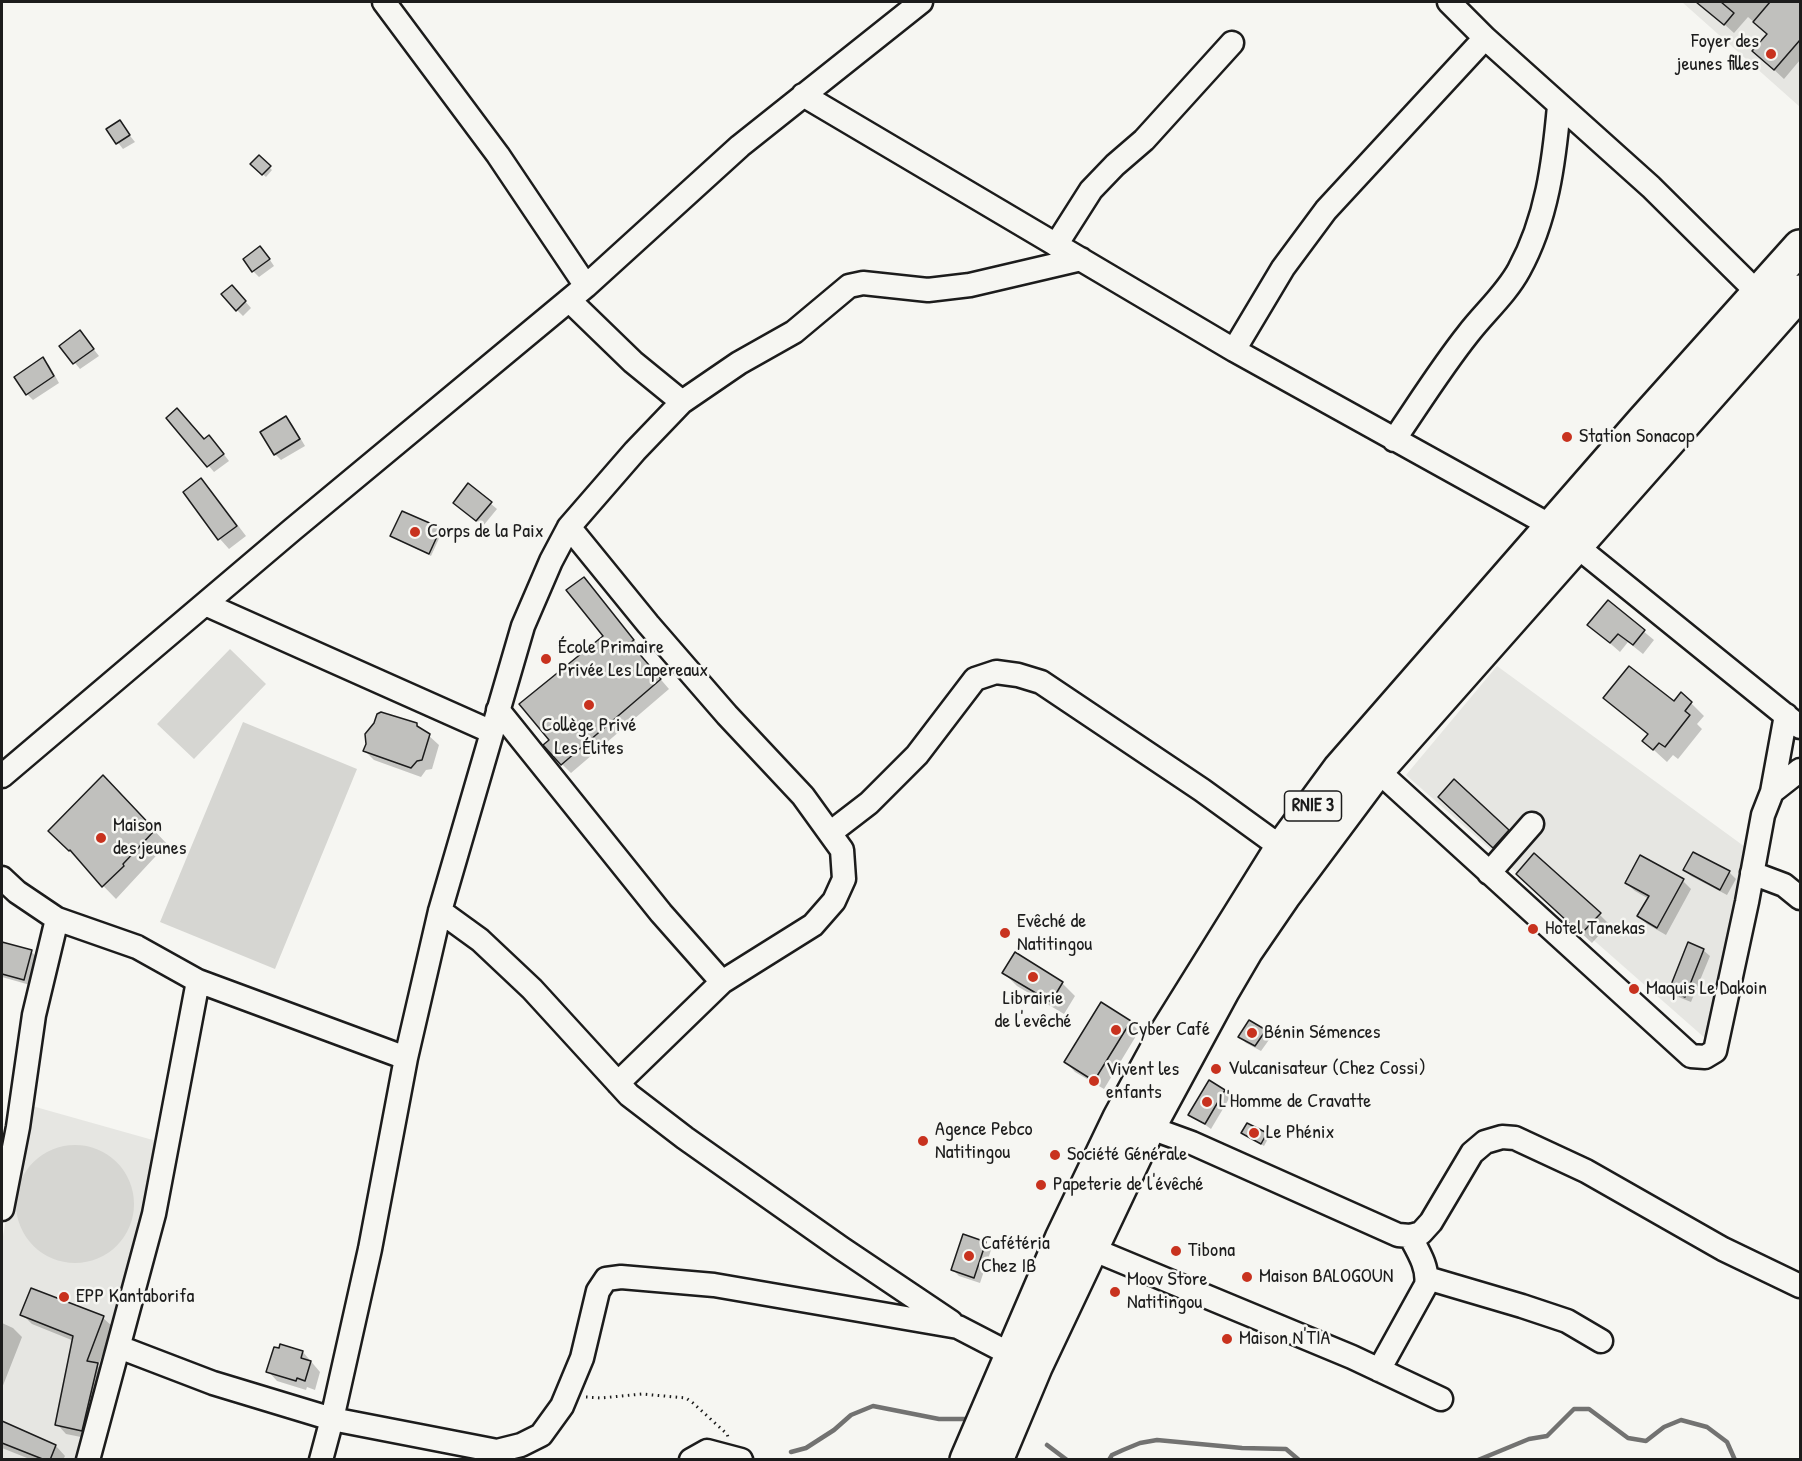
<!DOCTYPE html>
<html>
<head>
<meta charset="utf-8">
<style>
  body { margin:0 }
  #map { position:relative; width:1802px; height:1461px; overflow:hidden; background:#f6f6f2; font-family:"Patrick Hand",sans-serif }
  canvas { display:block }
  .frame { position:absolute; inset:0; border:3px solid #1c1c1c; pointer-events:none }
</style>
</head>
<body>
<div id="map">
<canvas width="1802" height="1461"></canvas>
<div class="frame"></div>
</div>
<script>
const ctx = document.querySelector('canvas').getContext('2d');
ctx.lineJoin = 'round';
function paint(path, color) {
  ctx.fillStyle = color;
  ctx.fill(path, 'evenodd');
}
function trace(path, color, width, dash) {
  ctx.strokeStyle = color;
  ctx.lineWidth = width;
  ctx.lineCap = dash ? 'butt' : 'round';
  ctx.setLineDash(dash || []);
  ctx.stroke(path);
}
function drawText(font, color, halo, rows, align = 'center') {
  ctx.font = font + ' "Patrick Hand",sans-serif';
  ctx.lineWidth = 5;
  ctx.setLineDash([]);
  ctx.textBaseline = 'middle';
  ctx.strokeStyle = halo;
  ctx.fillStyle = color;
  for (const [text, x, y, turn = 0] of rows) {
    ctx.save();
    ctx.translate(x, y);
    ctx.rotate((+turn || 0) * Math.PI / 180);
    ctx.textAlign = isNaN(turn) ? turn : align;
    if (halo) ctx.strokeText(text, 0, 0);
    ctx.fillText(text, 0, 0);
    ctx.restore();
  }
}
const built = new Path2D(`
  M1682,2H1800V107Z
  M1497,666L1752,852L1706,1039L1406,775Z
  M25,1104L167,1144L84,1459L2,1460V1242Z`);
const green = new Path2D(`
  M230,649L266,684L194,759L157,724Z
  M243,722L357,769L275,969L160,922Z
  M16 1204a59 59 0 1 1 118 0a59 59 0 1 1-118 0Z`);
const shadow = new Path2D(`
  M1707,2H1800V60L1784,79L1754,51L1768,34L1748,17L1734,33L1704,6Z
  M119,122L135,142L123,149L108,130Z
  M259,157L272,170L266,177L252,164Z
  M266,254L274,266L259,277L253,271Z
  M238,293L251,308L243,316L237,310Z
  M80,332L99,356L80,369L61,346Z
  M43,359L49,365L59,383L33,400L27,394Z
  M168,418L204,441L215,443L229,461L214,472Z
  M286,418L292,424L305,446L281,460L275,454Z
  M201,480L211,490L246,536L229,549L220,539L185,493Z
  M490,503L497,509L483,526L461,508Z
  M440,530L442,532L431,556L392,536Z
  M583,579L642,650L638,653L669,689L571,773L562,764L551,740L605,636Z
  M1608,602L1654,640L1643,654L1628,642L1620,652L1589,625Z
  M1605,698L1674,703H1691L1704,716L1697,724L1702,729L1678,759L1673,755L1667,762L1644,741L1649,735Z
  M416,724L439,745L432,769L426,770L421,777L374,760L365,751Z
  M116,790L167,844L116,899L50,831Z
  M1450,806L1508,831L1517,840L1504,856Z
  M1693,854L1730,873L1736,879L1727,895L1691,876L1685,870Z
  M1640,857L1683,881L1691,889L1666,935L1647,924L1639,916L1649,899L1635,891L1626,883Z
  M1527,883L1599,914L1609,924L1592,943Z
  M2,944L31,951L37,958L30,985L2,977Z
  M1703,950L1710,956L1691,1002L1676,996L1670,990Z
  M1004,973L1062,983L1075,996L1064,1014L1017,986Z
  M1130,1022L1139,1031L1104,1089L1075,1072L1066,1062Z
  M1265,1031L1271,1037L1261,1051L1246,1043L1240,1037Z
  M1224,1091L1230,1097L1211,1129L1190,1114Z
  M1243,1133L1266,1134L1269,1137L1264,1146Z
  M985,1244L991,1250L980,1283L959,1276L953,1270Z
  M22,1314L103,1318L113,1327L98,1366L106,1374L91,1439L66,1434L57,1424L74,1341L32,1324Z
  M2,1323L13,1328L22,1337L2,1388Z
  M303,1352L320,1372L315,1390L307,1387L306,1390L277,1381L268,1371Z
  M2,1422L56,1446L65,1456L63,1460H32L2,1448Z`);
const stream = new Path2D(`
  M1047,1445L1067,1460
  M791,1452L806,1448L834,1430L851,1415L873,1406L939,1419H967
  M1109,1460L1112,1455L1123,1450L1140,1443L1157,1440L1242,1448L1286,1449L1299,1460
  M1478,1460L1529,1439L1547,1436L1574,1409H1589L1628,1438L1646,1441L1664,1427L1681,1420L1707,1427L1727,1442L1735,1460`);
const building = new Path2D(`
  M1696,2H1721L1734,13L1724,25Z
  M1770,2H1800V40L1774,70L1752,51L1767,34L1753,22Z
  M120,120L130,135L116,144L106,129Z
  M259,155L271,166L262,175L250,164Z
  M260,246L270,259L252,272L243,259Z
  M232,285L246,301L236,311L221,294Z
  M80,330L94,349L73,364L59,346Z
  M43,357L54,376L26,395L14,377Z
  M177,408L204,439L209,435L224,454L207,467L166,418Z
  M286,416L300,439L274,455L260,432Z
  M201,478L237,526L218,540L183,492Z
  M468,483L492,502L476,521L453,503Z
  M402,511L441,528L429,554L390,536Z
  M584,577L634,640L630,643L661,679L561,765L543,745L549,740L519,704L603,636L566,590Z
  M1608,600L1645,630L1633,645L1618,634L1610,643L1587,625Z
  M1629,666L1674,701L1681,692L1692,702L1685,711L1690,715L1665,747L1659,743L1653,750L1642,741L1648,734L1603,698Z
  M381,712L417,723V726L430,734L422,760L417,761L411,768L363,751L366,744L365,734L374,723L377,714Z
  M103,775L155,830L123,864L124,866L102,887L70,850L69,851L48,831Z
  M1454,779L1509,830L1493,848L1438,797Z
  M1693,852L1730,871L1720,890L1683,870Z
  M1534,853L1601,913L1581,934L1516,874Z
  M1640,855L1684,879L1657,928L1637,916L1649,896L1625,883Z
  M2,942L32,950L24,980L2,974Z
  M1688,942L1704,949L1685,997L1669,990Z
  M1015,952L1063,982L1051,1002L1002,973Z
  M1101,1002L1131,1021L1094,1081L1064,1062Z
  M1249,1020L1266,1030L1255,1046L1238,1037Z
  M1209,1080L1225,1090L1205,1124L1188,1115Z
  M1247,1123L1267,1133L1261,1144L1241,1133Z
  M963,1234L986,1242L974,1278L951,1270Z
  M31,1288L104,1316L87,1361L98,1363L82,1431L55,1425L73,1336L20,1315Z
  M280,1344L303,1351L301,1358L311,1361L305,1381L297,1378L296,1381L266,1372L274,1347L279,1348Z
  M2,1421L56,1445L50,1460H45L2,1443Z`);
const path = new Path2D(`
  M586,1397L601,1398L642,1394L686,1398L693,1403L727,1434L728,1437`);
const minor = new Path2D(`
  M384,2L498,155L586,286
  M1485,38L1651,187L1759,294
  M803,95L1234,350L1553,527L1800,727
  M1056,245L1091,190L1115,165L1144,140L1232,43
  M569,300L633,362L682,402
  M1234,350L1283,268L1326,210L1485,38L1449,2
  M1394,440C1418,405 1441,368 1468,334C1484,313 1506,294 1519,270C1547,219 1554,162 1559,106
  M569,527L648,624L727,715L803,796L842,850L844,879L834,901L813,925L722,982L618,1083
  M205,604L492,732
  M498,710L661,913L722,982
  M1377,770L1691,1056L1705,1057L1715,1051L1747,902L1763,815L1772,792L1786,715
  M2,776L292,530L586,286L740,146L921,2
  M1772,792L1800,770
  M830,833L869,803L917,755L975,679L996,672L1018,675L1041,682L1202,790L1282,848
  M1489,873L1532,824
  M1752,873L1784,885L1800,898
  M2,878L17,892L57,919L137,947L198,981L406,1058
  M440,911L480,940L532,989L629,1095L685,1138L841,1248L951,1322
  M1137,1123L1192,1143L1398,1235L1410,1236L1421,1233L1431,1222L1472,1153L1485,1142L1502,1137L1515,1138L1586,1171L1723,1249L1800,1286
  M2,1209L18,1127L34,1015L57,919
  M1092,1249L1352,1357L1441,1399
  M1427,1278L1522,1306L1567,1321L1601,1341
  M119,1347L213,1383L332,1419L497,1451L521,1445L541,1435L562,1406L582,1358L598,1291L606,1279L621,1277L714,1285L958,1327L1012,1355
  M1379,1370L1426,1285C1429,1268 1418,1251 1410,1236
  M88,1460L154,1214L198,981
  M321,1460L332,1419L370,1249L406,1058L440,911L523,626L551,561L569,527L635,451L682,402L739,363L794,332L849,286L863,283L928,290L970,285L1081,259
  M691,1460L707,1451L741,1460`);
const highway = new Path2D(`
  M967,1460L1062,1239L1120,1118L1163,1039L1282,848L1340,769L1643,422L1800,247
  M996,1460L1035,1367L1149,1126L1222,991L1246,950L1283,896L1377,770L1800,292`);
const markers = [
  [1771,54,6,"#c8321e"],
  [1567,437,6,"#c8321e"],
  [415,532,6,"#c8321e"],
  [546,659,6,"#c8321e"],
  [589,705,6,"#c8321e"],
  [101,838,6,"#c8321e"],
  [1533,929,6,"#c8321e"],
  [1005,933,6,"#c8321e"],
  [1033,977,6,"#c8321e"],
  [1634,989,6,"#c8321e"],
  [1116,1030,6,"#c8321e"],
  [1252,1033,6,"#c8321e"],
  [1216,1069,6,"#c8321e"],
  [1094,1081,6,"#c8321e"],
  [1207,1102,6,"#c8321e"],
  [1254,1133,6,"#c8321e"],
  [923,1141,6,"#c8321e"],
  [1055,1155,6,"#c8321e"],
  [1041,1185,6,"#c8321e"],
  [1176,1251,6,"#c8321e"],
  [969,1256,6,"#c8321e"],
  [1247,1277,6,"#c8321e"],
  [1115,1292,6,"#c8321e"],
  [64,1297,6,"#c8321e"],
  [1227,1339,6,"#c8321e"]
];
const shields = [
  [1313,806,57]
];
const shieldNames = [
  ["RNIE 3",1313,806]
];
const poiNames = [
  ["Foyer des",1759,42,"right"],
  ["jeunes filles",1759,65,"right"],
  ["Station Sonacop",1579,437],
  ["Corps de la Paix",427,532],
  ["École Primaire",558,648],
  ["Privée Les Lapereaux",558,671],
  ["Collège Privé",589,726,"center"],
  ["Les Élites",589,749,"center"],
  ["Maison",113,826],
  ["des jeunes",113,849],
  ["Evêché de",1017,922],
  ["Natitingou",1017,945],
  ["Hotel Tanekas",1545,929],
  ["Maquis Le Dakoin",1646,989],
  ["Librairie",1033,999,"center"],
  ["de l'evêché",1033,1022,"center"],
  ["Cyber Café",1128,1030],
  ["Bénin Sémences",1264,1033],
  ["Vulcanisateur (Chez Cossi)",1228,1069],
  ["Vivent les",1106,1070],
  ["enfants",1106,1093],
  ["L'Homme de Cravatte",1219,1102],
  ["Agence Pebco",935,1130],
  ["Natitingou",935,1153],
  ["Le Phénix",1266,1133],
  ["Société Générale",1067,1155],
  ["Papeterie de l'évêché",1053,1185],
  ["Cafétéria",981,1244],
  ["Chez IB",981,1267],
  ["Tibona",1188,1251],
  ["Maison BALOGOUN",1259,1277],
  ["Moov Store",1127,1280],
  ["Natitingou",1127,1303],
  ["EPP Kantaborifa",76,1297],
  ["Maison N'TIA",1239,1339]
];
paint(built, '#e6e6e2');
paint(green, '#d6d6d2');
paint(shadow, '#0003');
trace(stream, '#727271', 4.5);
paint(building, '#c0c0bd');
trace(building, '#1c1c1c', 1.5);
trace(minor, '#1c1c1c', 27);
trace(highway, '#1c1c1c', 38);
trace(path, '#1c1c1c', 3, [1.5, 4.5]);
trace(minor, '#f6f6f2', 22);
trace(highway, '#f6f6f2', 33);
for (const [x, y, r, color] of markers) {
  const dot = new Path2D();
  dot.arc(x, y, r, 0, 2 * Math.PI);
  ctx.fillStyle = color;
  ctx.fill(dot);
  trace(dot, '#f6f6f2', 2);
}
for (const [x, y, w] of shields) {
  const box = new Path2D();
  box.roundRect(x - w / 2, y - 15, w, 30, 4.5);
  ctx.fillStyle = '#f6f6f2';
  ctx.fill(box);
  trace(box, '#1c1c1c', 1.5);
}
drawText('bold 18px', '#1c1c1c', null, shieldNames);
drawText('20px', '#1c1c1c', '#f6f6f2', poiNames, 'left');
</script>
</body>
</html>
